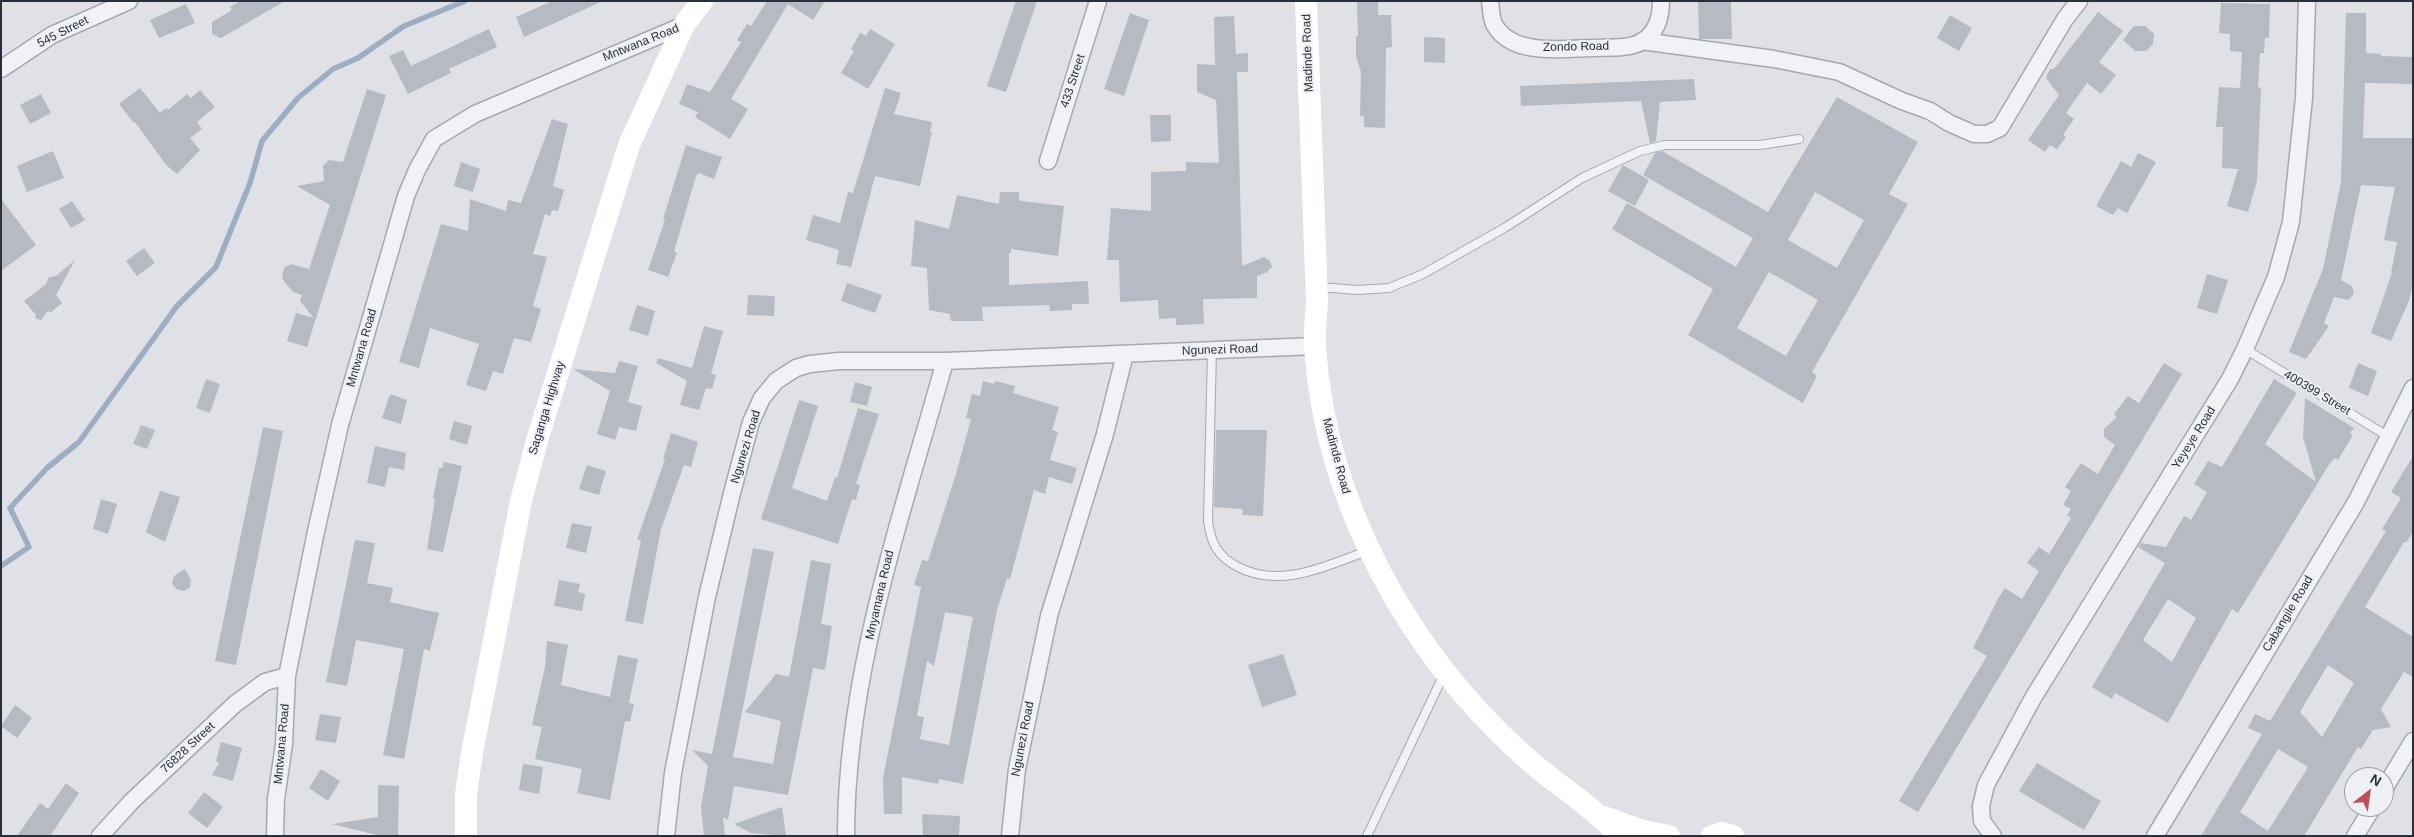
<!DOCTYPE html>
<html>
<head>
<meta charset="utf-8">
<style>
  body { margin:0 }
  #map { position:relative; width:2414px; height:837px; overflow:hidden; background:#dfe1e6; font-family:Arial,sans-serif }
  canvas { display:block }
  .frame { position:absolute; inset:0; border:2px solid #292f3b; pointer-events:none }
  .north { position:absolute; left:2344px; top:767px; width:50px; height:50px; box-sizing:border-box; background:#eef0f4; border:1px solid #9fa3aa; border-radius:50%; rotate:30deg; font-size:14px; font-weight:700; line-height:20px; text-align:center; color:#292f3b }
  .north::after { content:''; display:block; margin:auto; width:18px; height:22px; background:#bd515b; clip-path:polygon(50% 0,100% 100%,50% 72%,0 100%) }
</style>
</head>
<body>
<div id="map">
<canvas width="2414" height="837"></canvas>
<div class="frame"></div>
<div class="north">N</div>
</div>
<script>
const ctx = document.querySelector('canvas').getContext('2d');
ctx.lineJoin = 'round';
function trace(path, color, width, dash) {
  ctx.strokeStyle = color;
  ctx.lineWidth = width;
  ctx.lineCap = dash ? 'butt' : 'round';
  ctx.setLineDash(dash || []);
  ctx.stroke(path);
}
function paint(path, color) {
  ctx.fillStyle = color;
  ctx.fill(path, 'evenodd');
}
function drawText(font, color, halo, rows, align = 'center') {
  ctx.font = font + ' Arial,sans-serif';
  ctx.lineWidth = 4;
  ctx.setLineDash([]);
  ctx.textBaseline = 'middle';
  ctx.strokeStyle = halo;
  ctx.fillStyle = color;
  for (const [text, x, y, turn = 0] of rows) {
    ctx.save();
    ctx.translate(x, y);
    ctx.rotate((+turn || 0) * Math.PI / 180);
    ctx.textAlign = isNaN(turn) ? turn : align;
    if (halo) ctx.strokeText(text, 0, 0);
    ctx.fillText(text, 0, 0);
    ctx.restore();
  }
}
const stream = new Path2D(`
  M1,566L29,547L10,508L47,468L79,442L177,306L216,267L250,183L262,141L298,98L333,69L358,58L404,26L465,1`);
const building = new Path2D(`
  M240,1H285L221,38L212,34V22L232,10L230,7Z
  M552,1H603L524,37L516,17Z
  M767,1H825L813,20L788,4L731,99L748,109L730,139L695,117L698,112L679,104L687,84L710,92L741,42L737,40L747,24L751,26Z
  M1016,1H1037L1006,92L987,86Z
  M1357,1H1378V15H1391L1392,47L1386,48L1385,128L1364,127V116H1360L1361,72L1356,56V36H1358Z
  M1698,1H1731L1732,39H1699Z
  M2221,3L2270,4L2269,38H2265L2264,53H2260L2258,87L2261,88L2257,181L2248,212L2227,206L2238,169L2222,168L2223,127H2216L2219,87L2240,88L2241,72L2242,52L2230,51V34L2219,33Z
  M186,4L195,23L159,38L150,20Z
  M2098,12L2123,31L2099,62L2116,75L2101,94L2087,83L2066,113L2074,119L2063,135L2066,137L2057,149L2050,145L2045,152L2028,140L2059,95L2046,78L2050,69H2054Z
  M1130,13L1149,20L1124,96L1104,89Z
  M2346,13H2366V53L2381,54V56L2413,57V84L2365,83L2363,138H2413V283L2409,301L2391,341L2371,333L2392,273H2391L2397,242L2384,240L2395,187L2361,185L2341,280L2352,286L2354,294L2348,300L2334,297L2324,323L2329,326L2306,359L2289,352L2323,269L2341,182Z
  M1950,15L1972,28L1959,51L1937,38Z
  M1234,16L1236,54L1248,53V72H1237L1242,266L1264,257L1270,261L1272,267L1267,272L1257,276V298L1203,299L1204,324L1176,325V318L1159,319L1158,300L1120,302L1119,260H1107L1111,208L1151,211V172L1186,171V162L1219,163L1216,100L1197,92V64L1215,65L1214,17Z
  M2134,26H2145L2154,34L2153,44L2146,51H2135L2123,40Z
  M489,29L497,47L449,69L451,73L408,94L389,56L403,50L411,66Z
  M870,29L895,44L868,89L841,73L854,51L851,49L860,33L866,36Z
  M1424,37L1445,38V63L1424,62Z
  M1694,79L1696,100L1660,102L1656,141L1650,143L1641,101L1521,106L1520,86Z
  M140,88L160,113L166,108L168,110L187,94L191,98L200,90L215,107L197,122L202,129L190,138L200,150L177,174L166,165L135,122L134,123L119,104Z
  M885,88L901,93L894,114L932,122L930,132H932L920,186L875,176L851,267L836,264L839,250L806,240L813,215L840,223L848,192L853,193Z
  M367,89L386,95L307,347L287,341L296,313L314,318L300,301L302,295L293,292L283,280L282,274L285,267L291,264L309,269L330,205L297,186L324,181L323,166L329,160L343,162Z
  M41,94L51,113L30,124L20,105Z
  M1837,97L1918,142L1889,194L1908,204L1812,372L1817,376L1803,403L1688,335L1713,289L1612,229L1627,203L1736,267L1753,238L1643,175L1655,153L1662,151L1768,212ZM1815,192L1864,220L1837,268L1788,240ZM1769,272L1818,300L1786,356L1737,328Z
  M1150,115H1171V141L1151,142Z
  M552,119L568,124L553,186L564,190L558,211L552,210L550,216L545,214L533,254L547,257L533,306L541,309L531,342L514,338L503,374L493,371L486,391L466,385L479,344L430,328L419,368L399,362L441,224L468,231L470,199L506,211L508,200L521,203Z
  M686,145L722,157L714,179L699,173L696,176L674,252L677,253L668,277L648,270L665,220L663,219Z
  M53,151L64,178L27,192L17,166Z
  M2138,153L2156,162L2127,213L2118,208L2113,215L2096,206L2121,161L2131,167Z
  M461,162L480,169L473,192L454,186Z
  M1623,165L1649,180L1635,206L1608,191Z
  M1000,192H1019V200L1022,201L1064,206L1058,256L1011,249V253H1009V285L1088,281L1089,304H1072V310L1050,311L1049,305L982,307L983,321H951L950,314L929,310L927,268L911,266L915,220L949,229L957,195L999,204Z
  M1,199L36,245L1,271Z
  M72,201L85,220L71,228L59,209Z
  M144,248L155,263L137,276L126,261Z
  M75,260L56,295L62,303L50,313L48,311L46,313L41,320L35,318L36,315L24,301L46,284L49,277L56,276Z
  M2207,274L2228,280L2217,314L2197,308Z
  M847,283L882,295L875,313L841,301Z
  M748,295L775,296L774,316L747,315Z
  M637,305L655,311L648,336L629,330Z
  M704,326L723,331L711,374L716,375L712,389L706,388L699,410L680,405L687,381L656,363L658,358L692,368Z
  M619,361L638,366L628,402L642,406L636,431L619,427L615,440L597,434L610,391L573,369L615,373Z
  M2164,363L2182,374L1918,812L1899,801L1987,656L1973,648L1999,597L2005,588L2022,599L2039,571L2027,563L2039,547L2049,554L2071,518L2067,515L2071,509L2063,505L2071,491L2065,487L2081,463L2098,474L2115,445L2104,437V429L2117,417L2114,414L2128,396L2139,403Z
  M2358,363L2377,371L2368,396L2349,388Z
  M206,379L220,384L210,413L196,408Z
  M2274,379L2297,393L2265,444L2316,482L2303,437L2305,398L2354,428L2350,433L2353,435L2338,460L2335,458L2330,463L2238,613L2232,609L2168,723L2115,693L2112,699L2092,687L2165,563L2138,547L2141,543L2166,547L2184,516L2191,520L2207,492L2194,484L2208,461L2222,467ZM2168,599L2196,618L2172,662L2143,640Z
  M983,381L994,384L995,381L1015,386L1013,393L1059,407L1052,430L1058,432L1050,460L1077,468L1072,484L1049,477L1045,494L1034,490L1010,579L1007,578L997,610L963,784L939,779L938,784L902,777V814H884L883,778L921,587L914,585L922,560L928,561L956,474L971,419L966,418L972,394L980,396ZM945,612L973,617L949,745L920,739L924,717L917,716L927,661L934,666Z
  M855,382L872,387L867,406L850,402Z
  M390,394L407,400L401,424L382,418Z
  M799,400L818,406L792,488L827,501L835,477L837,478L858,408L879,414L856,484L860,485L856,500L852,499L838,544L761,519Z
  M454,421L472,426L467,445L449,439Z
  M141,425L155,430L147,449L133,444Z
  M263,427L283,431L236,665L215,661Z
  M1216,430H1267L1263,516L1242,515L1243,509L1214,507Z
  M671,433L698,442L691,467L684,465L661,529L643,624L625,621L641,540H637L665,459H663Z
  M375,446L406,453L404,470L389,467L385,487L367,483Z
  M2413,456V532L2406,543L2404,542L2365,607L2413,637V677L2404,672L2381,709L2391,727L2373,730L2361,749L2358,747L2304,836H2201L2262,734L2248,728L2255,714L2270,721L2386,531L2382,529L2401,498L2391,492ZM2328,665L2354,683L2322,737L2300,712ZM2278,749L2308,767L2268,831L2240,812Z
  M444,462L462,466L443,552L427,549L435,499L433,498L439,468H442Z
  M587,465L606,471L599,495L579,489Z
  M160,491L180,497L165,542L146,532Z
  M101,499L117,504L108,534L93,529Z
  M572,523L592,527L586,553L566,548Z
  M355,540L375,543L367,583L393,588L390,602L439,613L430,651L424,649L404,759L383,755L404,649L356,640L347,686L326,682Z
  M753,548L774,552L733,757L773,764L781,721L745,712L776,674L789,677L811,560L831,564L821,624L832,626L825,670L813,668L788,795L734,786L728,820L723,817L725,836H704L701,807L708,766L692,750L712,754Z
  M185,569L191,580L190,587L184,591L176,589L172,583L174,576Z
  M559,580L580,584L578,592L585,594L582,611L554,606Z
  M547,641L568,645L561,685L610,697L618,655L638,659L629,703L634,704L630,722L625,721L610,800L577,793L582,769L535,759L542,727L532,725L545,667Z
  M1283,654L1297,695L1262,707L1248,665Z
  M15,705L32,718L17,738L1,726Z
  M320,714L341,717L336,743L315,740Z
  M221,742L242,748L233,781L212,775L219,763L216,761Z
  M2037,763L2101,801L2084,830L2019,791Z
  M523,764L543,767L539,794L519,790Z
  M321,769L340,781L328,801L309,788Z
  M66,783L79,793L50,836H17L40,803L48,809Z
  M378,785L399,786L398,836H381L332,824L378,817Z
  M204,792L223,807L207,828L188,813Z
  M782,807L786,836L751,833L734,824Z
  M922,814L960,816L959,836H923Z`);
const lane = new Path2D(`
  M1318,287L1358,290L1389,288L1423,274L1506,227L1582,178L1640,151L1665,145H1760L1799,139
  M2245,349L2389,437
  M1212,350L1208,521C1211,543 1217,556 1238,567C1281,589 1326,566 1367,551
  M1367,836L1444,674`);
const street = new Path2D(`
  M1490,1C1491,8 1491,18 1494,24C1511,56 1560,49 1590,48C1606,47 1628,50 1643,41C1657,32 1661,17 1661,1
  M1642,41L1774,59L1839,72L1902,101L1930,111L1949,123L1974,134H1987L2000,128L2065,19L2079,1
  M1,69L52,35L129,1
  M1048,161L1098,1
  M2384,789L2413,741
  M100,836L132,801L235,704L265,682L287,676
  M275,836L276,799L284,744L287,676L315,536L340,425L406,196L417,170L434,139L475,114L684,25
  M666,836L673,773L707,597L732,493L751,422L762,398L776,381L796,368L810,364L839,361H945L1315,346
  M846,836C846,673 902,516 945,361
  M1010,836L1017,769L1049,616L1105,434L1125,354
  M1993,836L1982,821L1981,806L1986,785L2033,698L2230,379L2245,349L2276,277L2291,222L2304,98L2307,1
  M2155,836L2356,502L2413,388
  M2355,836L2373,807`);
const secondary = new Path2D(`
  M1306,1L1317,302C1316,317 1314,333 1315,348C1326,504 1408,652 1524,756C1555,784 1591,805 1620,836
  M1604,817L1643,831L1669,836
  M466,836V794L472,753L521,501L538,437L629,145L684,25L702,1
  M1712,836L1722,833L1733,836`);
const streetNames = [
  ["545 Street",63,32,-27],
  ["Mntwana Road",641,43,-22],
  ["Zondo Road",1576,47,-1],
  ["Madinde Road",1308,53,-92],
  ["433 Street",1073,81,-72],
  ["Mntwana Road",362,348,-74],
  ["Ngunezi Road",1220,350,-2],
  ["400399 Street",2317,393,31],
  ["Saganga Highway",547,408,-73],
  ["Yeyeye Road",2194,438,-58],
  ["Ngunezi Road",746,447,-73],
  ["Madinde Road",1336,456,75],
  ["Mnyamana Road",880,595,-77],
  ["Cabangile Road",2288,614,-59],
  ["Ngunezi Road",1023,739,-79],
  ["Mntwana Road",282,744,-85],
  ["76828 Street",188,748,-43]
];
trace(stream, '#9dadc2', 5.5);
paint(building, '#b6bac2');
trace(lane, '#a5a8af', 10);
trace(street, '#a5a8af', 19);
trace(lane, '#f1f2f5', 8);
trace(street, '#f1f2f5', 16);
trace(secondary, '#fff', 22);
drawText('12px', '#292f3b', '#eef0f4', streetNames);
</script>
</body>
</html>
